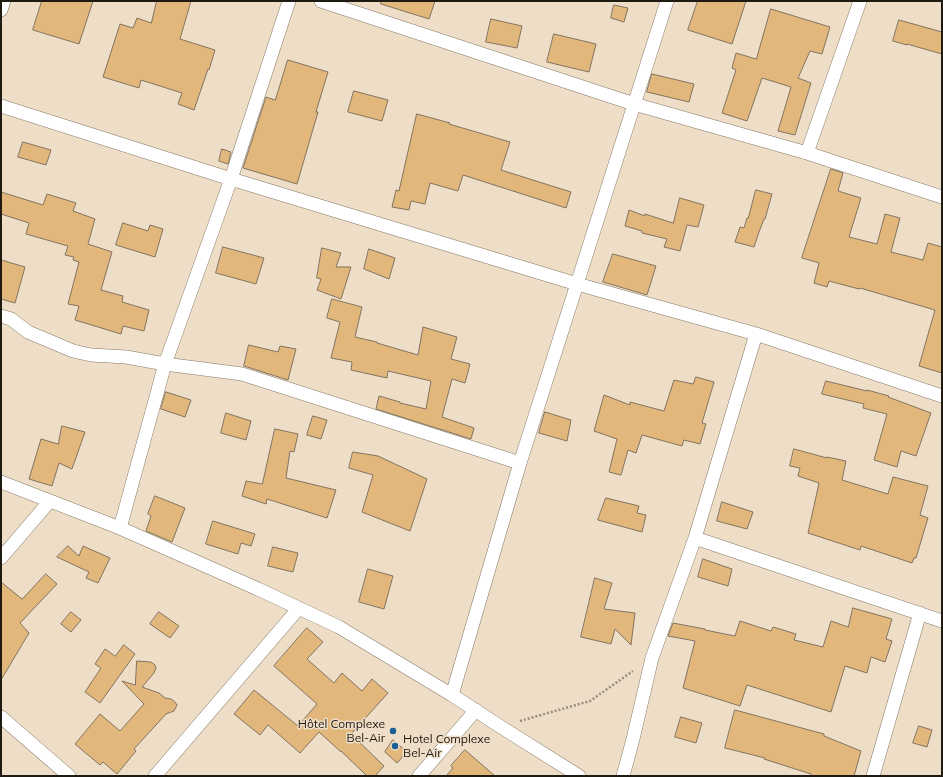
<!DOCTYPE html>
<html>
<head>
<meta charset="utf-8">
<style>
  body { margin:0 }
  #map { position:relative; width:943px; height:777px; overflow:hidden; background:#eedec8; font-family:Mulish,sans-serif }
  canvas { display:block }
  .frame { position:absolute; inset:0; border:2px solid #1f1a12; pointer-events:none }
</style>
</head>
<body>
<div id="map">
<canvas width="943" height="777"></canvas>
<div class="frame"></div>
</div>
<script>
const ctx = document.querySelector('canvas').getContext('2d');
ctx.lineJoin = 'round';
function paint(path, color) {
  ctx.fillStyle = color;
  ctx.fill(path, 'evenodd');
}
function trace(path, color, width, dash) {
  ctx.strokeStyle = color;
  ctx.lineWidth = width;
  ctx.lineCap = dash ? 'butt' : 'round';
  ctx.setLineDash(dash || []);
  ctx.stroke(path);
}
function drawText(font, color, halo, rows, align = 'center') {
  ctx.font = font + ' Mulish,sans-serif';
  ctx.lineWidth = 3;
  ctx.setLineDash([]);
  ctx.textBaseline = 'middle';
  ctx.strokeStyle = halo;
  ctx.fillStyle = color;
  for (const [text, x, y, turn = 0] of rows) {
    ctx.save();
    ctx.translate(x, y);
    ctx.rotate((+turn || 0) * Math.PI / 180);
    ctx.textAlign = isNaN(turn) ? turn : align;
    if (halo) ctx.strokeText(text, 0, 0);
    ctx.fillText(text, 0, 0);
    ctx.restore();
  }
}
const building = new Path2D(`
  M42,1H93L79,44L33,30Z
  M157,1H191L180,39L215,50L209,70L208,69L194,110L178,104L182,93L141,80L139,88L103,77L120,24L133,28L137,18L151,23Z
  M381,1H435L429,19L381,4Z
  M698,1H746L732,44L688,30Z
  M614,5L628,8L624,22L611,18Z
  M771,9L830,27L822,54L810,51L798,78L811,83L795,135L778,131L791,87L762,78L747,121L722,113L736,70L732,68L736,53L756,59Z
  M491,19L522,26L517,48L486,42Z
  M899,20L942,32V54L907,44V45L893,41Z
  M554,34L596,44L589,72L547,62Z
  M288,60L328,72L316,112H318L297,184L243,168L266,97L275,100Z
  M652,74L694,84L689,102L647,92Z
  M354,91L388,100L382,121L348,112Z
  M417,114L450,123L449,124L510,142L501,170L571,192L566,208L463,175L458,191L430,183L425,204L411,201L409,210L392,207L396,190L399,191L412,134Z
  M23,142L51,150L46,165L18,157Z
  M222,149L231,152L228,164L219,161Z
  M831,169L843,173L838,191L861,198L849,237L877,244L885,214L900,218L891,252L923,260L928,243L942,247V373L919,366L935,310L860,288L859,289L829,281L827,287L814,283L819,263L802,258Z
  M756,190L772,194L765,219H764L759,232L754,247L735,242L740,227L744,228L747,218H748Z
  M1,192L43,205L47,194L76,203L73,211L95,219L88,244L112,252L101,290L123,296L122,302L149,310L144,331L123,326L121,334L75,320L79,306L68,304L79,262L73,260L74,257L65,255L68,246L26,234L29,223L1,214Z
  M680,198L704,205L698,227L687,225L680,251L664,247L667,239L642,233V231L625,226L629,210L645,216V214L673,223Z
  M123,223L148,231L150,225L163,229L155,257L116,245Z
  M223,247L264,258L256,284L216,273Z
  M322,248L341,253L336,267H351L341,299L317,290L321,279L317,278Z
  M369,249L395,258L389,279L364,269Z
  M613,254L656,266L647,295L603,282Z
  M1,260L25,267L15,303L1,299Z
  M332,299L362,307L355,337L377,342V343L418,355L423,327L457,337L451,359L470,364L465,383L452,379L442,417L474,428L471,439L376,409L379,396L400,402V403L426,409L431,381L388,371L387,378L351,370L352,362L331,358L340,322L327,318Z
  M249,345L278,352L280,346L296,349L288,380L244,366Z
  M696,377L714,382L702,423L706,424L700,444L684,440L682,446L642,435L636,453L628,450L621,475L609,472L617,439L594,431L604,395L630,405V402L664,411L674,380L693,384Z
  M826,381L867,391V390L889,396L888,397L931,413L916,456L901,451L897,467L874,460L887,414L863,408L864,404L822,394Z
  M166,392L191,400L185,417L161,409Z
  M545,412L571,420L567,441L539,433Z
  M226,413L251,421L246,440L221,433Z
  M313,416L327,420L321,439L307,435Z
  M62,426L85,432L72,469L59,463L52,486L29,479L41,439L58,444Z
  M275,429L298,434L294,452L290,451L286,478L336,490L327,518L267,499L266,504L242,496L246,481L262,484Z
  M794,449L827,458V457L846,461L842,480L888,494L893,477L928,486L920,515L928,518L916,558H914L912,563L861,546L860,550L808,533L819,483L798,476L800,468L790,466Z
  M353,452L378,456L427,479L410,531L362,512L373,475L349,468Z
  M155,496L185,508L172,542L146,531L151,516L148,514Z
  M606,498L639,506L637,513L646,515L642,532L598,520Z
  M722,502L753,512L747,529L717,521Z
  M213,521L255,534L251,546L241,543L238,554L206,544Z
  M68,546L79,556L83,546L110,558L98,583L86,578L89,572L57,557Z
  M273,547L298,553L293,572L268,566Z
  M703,559L732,569L728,586L698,577Z
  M368,569L393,576L384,609L359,602Z
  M46,574L57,584L20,623L29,633L1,680V582L22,599Z
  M595,578L612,583L604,609L635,613L631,645L615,629L611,644L581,637Z
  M853,608L892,619L886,639L892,641L885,662L871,657L867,673L845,666L831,712L747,685L740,706L683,688L695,641L668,636L673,623L705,629V630L735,636L740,621L771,631L773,627L796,634L794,640L823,647L831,621L848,627Z
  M71,612L81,620L71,632L61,624Z
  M159,612L179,626L170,638L150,624Z
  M307,628L323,642L307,659L334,683L342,673L362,691L372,679L388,693L351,734L384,766L375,776H367L341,751V752L319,732L300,753L268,725L260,735L234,714L254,690L298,726L317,704L274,666Z
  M124,645L135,654L100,703L85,692L101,668L95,664L105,649L115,656Z
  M137,661L151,662L155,665L156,668L154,673L142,687L159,693L165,698L171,699L175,702L177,705L174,711L166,714L134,749L136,751L117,774L103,762L100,765L75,744L100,714L120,731L144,704L122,681L135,685Z
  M735,710L824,734V736L861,751L854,776H811V774L764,759L765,758L725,748Z
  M681,717L702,723L696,743L675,737Z
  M919,726L932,730L927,747L913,743Z
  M393,740L407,752L397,763L385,752Z
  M465,750L495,776H446L453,768L451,766Z`);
const path = new Path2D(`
  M520,721L590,701L633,671`);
const minor = new Path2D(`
  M321,1L634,104L807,153L942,197
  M1,10L4,1
  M1,106L231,179L577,284L756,334L942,396
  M807,153L860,1
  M1,316L11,319L28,332L73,351L91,355L126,357L165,364L242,374L520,463
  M1,482L120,528L258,589L339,627L452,695L501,727L579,776
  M120,528L165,364L231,179L289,1
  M695,538L942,621
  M1,558L49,502
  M452,695L520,463L667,1
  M1,717L69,776
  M155,776L299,608
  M419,776L476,710
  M623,776L633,739L652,658L695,538L756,334
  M873,776L920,613`);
const markers = [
  [393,731,4,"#195d92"],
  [395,746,4,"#195d92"]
];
const poiNames = [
  ["Hôtel Complexe",385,724],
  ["Bel-Air",385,738],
  ["Hotel Complexe",403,739,"left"],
  ["Bel-Air",403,753,"left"]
];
paint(building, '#e2b77b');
trace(building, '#827360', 1);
trace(minor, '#877965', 14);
trace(path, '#988c7c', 2.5, [2, 2]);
trace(minor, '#fff', 13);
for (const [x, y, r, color] of markers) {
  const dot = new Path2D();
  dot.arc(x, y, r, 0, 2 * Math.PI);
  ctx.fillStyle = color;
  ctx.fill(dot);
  trace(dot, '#eedec8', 1.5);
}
drawText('12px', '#1f1a12', '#eedec8', poiNames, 'right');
</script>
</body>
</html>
